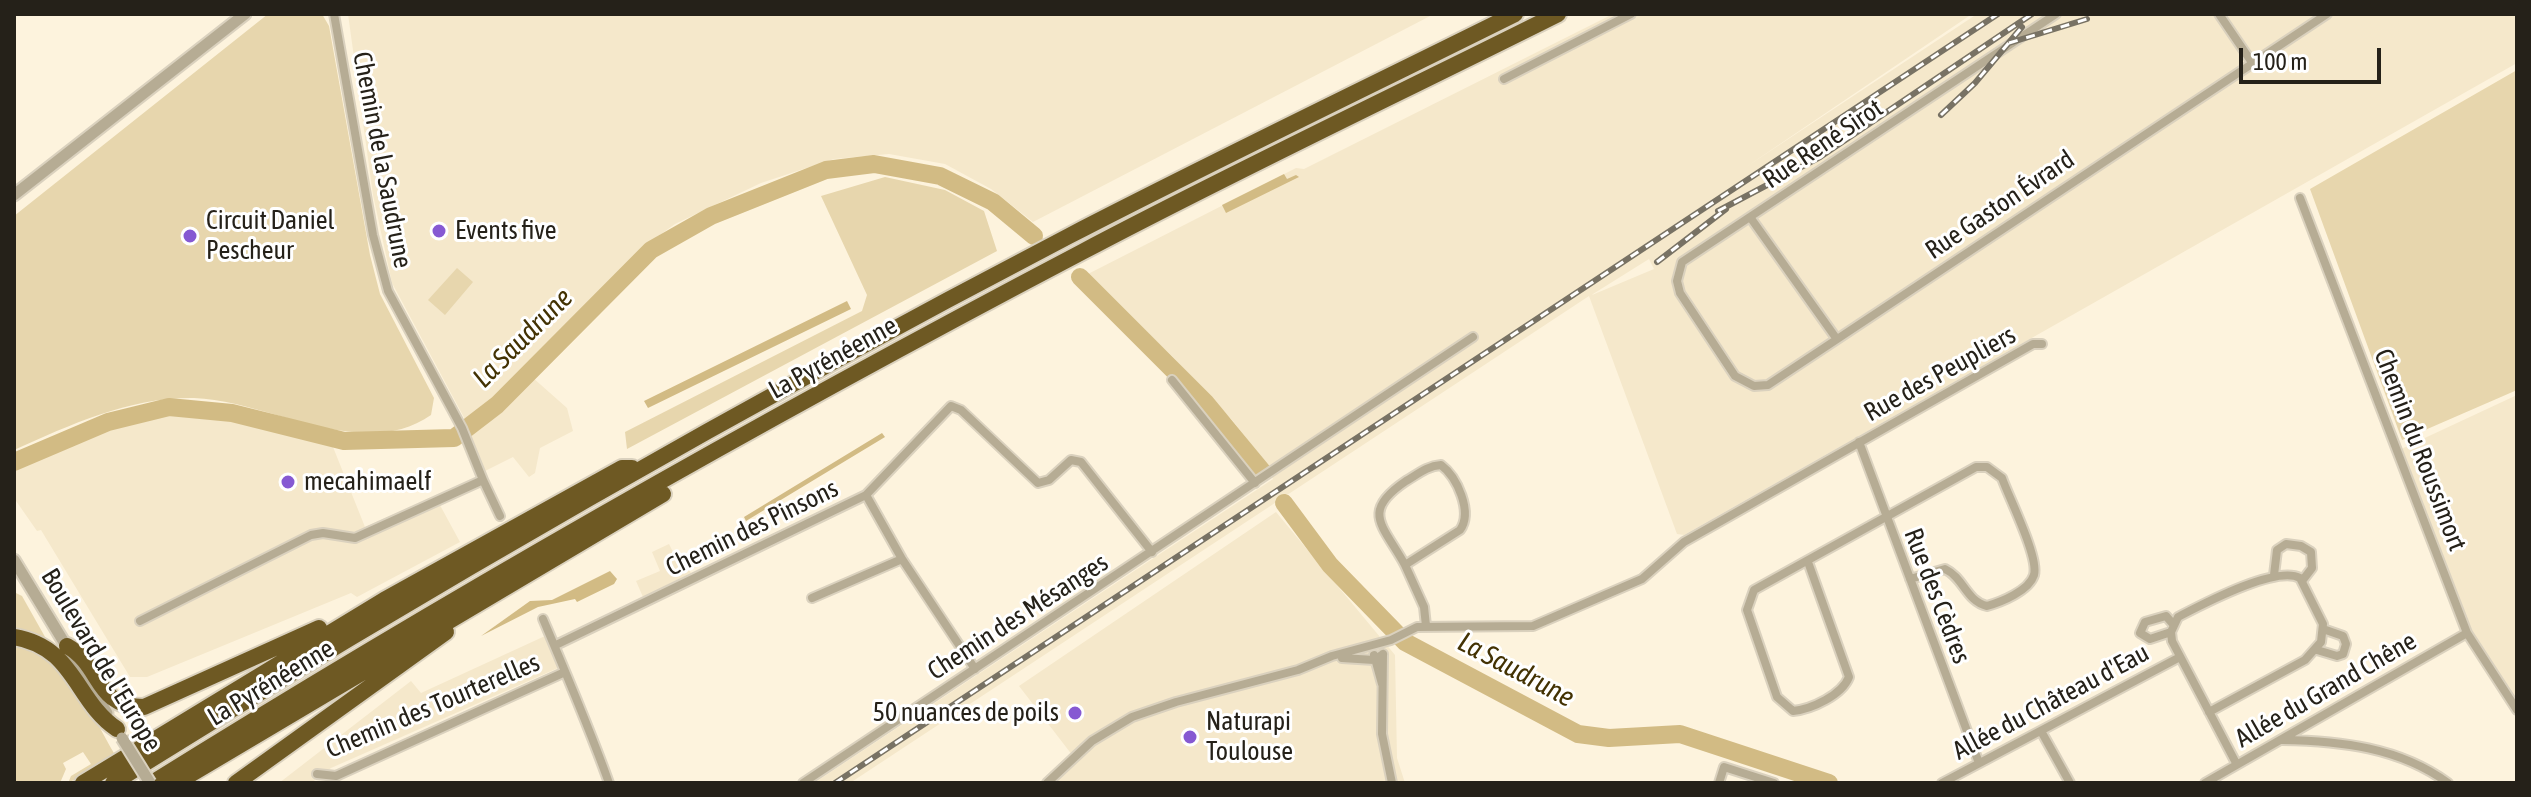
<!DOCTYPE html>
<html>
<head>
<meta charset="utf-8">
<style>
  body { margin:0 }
  #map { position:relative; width:2531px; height:797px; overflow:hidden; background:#fdf3dd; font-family:"Asap Condensed",sans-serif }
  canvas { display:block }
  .frame { position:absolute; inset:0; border:16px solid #252119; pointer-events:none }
  .scale { position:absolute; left:2239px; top:48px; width:142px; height:36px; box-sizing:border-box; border:4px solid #252119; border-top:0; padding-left:10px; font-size:24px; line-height:28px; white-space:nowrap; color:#252119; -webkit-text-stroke:6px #fff; paint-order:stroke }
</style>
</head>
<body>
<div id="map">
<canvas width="2531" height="797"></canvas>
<div class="frame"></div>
<div class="scale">100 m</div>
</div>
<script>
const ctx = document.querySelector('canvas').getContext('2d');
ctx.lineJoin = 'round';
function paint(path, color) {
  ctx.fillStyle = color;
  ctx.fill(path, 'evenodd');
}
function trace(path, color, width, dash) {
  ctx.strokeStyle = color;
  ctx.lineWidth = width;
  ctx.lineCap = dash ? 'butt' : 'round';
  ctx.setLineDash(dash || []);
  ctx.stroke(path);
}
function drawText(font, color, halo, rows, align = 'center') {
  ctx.font = font + ' "Asap Condensed",sans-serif';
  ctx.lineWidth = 6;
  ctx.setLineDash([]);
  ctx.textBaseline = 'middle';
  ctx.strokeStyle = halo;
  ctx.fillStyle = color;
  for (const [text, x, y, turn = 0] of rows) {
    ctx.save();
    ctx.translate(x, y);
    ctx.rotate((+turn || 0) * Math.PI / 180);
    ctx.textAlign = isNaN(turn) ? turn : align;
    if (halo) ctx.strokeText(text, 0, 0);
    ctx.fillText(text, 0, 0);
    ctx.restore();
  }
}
const built = new Path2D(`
  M348,14H1434L1033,222L991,189L945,164L889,154L834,159L761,183L675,224L646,245L468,425L392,283L373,195Z
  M1613,14H1972L1746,167L1977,14H2517V63L1684,535L1677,534L1589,296L850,783H814L1273,479L1260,455L1232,420L1172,356L1086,275L1296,168L1304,169ZM1649,259L1654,269L1592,295L1593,294Z
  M532,377L567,408L573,431L540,448L535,473L529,477L513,457L485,471L470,434Z
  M2517,395V699L2512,701L2467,633L2399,450Z
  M175,412L221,415L333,447L365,527L435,496L460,542L357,597L351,593L147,677H130L41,530L37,531L14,498V467L75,439L142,416Z
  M1276,512L1395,655L1397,758L1405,783H1053L1076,760L1019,686Z
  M669,544L678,562L684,561L691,573L643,597L636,581L660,571L652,552Z
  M545,636L558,668L331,768L311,783H279L411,681L421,693Z`);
const green = new Path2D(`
  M268,14H322L329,26L370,255L380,294L434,398L431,415C363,463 267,400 194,398C130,397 72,424 14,450V216Z
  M2517,70V390L2402,440L2310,189Z
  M885,177L945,190L984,211L997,251L627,449L625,432L862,311L867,295L821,196Z
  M457,268L473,282L445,315L428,300Z
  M14,592L22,596L49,644L14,631Z
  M14,643C78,668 85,705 117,758L68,783L71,776L91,764L83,752L63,763L66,769L60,783H14Z`);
const water = new Path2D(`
  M1284,174L1287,179L1296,175L1299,177L1226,213L1222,205Z
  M847,301L851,309L648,408L644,401Z
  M882,433L885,437L746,521L744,517Z
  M610,571L617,579L614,584L577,602L575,599L538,607L481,636L530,601L552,600Z`);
const river = new Path2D(`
  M1080,277L1205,402L1262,471
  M14,462L108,422L169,407L232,413L344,441L454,438L497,405L651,250L711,216L826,170L874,164L940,176L993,202L1034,236
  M1284,503L1330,565L1405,642L1578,734L1609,738L1680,734L1829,783`);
const minor = new Path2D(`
  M2056,14L1682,262L1677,281L1680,293L1735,376L1754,386L1768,385L2327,14
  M2219,14L2253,64
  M1504,79L1631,14
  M2300,198L2467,633L2517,710
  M1750,217L1836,338
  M1172,380L1255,483
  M1859,442L1979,763
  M1441,465C1457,477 1473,512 1460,530L1405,565C1383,525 1360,512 1406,481C1418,474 1427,466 1441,465Z
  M483,480L500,516
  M866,495L951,406L961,410L1038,483L1049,480L1071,460L1081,462L1152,552
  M1808,562L1849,677C1842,695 1812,709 1793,711L1777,697L1747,610L1754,590L1976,467H1987L2002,478C2009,498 2039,557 2034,575C2029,591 2001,602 1987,606C1966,601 1964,578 1945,569L1910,579
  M1405,565L1424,607L1426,626
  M2274,575L2277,550L2286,544L2301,546L2311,552L2312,568L2302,581
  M812,598L902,559
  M543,619C565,671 589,727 609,783
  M140,621L311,535L323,533L355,538L483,480L462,428L388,291L373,235L334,14
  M2171,632L2150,639L2140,633L2145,622L2166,616L2173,624
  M558,644L866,495L902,559L975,669
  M2317,650L2337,656L2343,654L2346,644L2343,636L2323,629
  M1383,654L1382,734L1392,783
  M1374,655L1382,684
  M1342,658L1374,660L1383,654
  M2209,712L2305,660L2321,642L2323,624L2300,578C2276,565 2203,604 2178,617L2171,632L2172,641L2236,763
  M2041,731L2070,783
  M2282,740C2340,741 2399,747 2448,783
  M317,774L336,776L565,672
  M803,783L1473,337
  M1047,783L1092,741L1132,717L1176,702L1298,670L1332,656L1391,640L1417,627L1533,626L1628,585L1642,579L1684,542L2033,344H2042
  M1719,783L1724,767L1774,783
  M1942,783L2180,657
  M2205,783L2467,633`);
const tertiary = new Path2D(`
  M14,195L245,14
  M14,560L107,713`);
const motorway = new Path2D(`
  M14,637C75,647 75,701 117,729
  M67,646C103,666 94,707 144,707L319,628
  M83,783L384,600L622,468H632
  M113,783C424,589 743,406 1069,236C1216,160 1366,88 1515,14
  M152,783C455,594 766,418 1082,252C1239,169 1400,93 1558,14
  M176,783L663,494
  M236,783L446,632`);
const rail = new Path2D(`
  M2009,43L2087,19
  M1941,115L1975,83L2022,27
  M1718,211L1820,157L2032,14
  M1657,262L1726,209
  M835,783L1998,14`);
const tertiaryBridge = new Path2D(`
  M122,738L150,783`);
const markers = [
  [439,231,8,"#8659d2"],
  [190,236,8,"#8659d2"],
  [288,482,8,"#8659d2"],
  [1075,713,8,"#8659d2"],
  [1190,737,8,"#8659d2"]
];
const streetNames = [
  ["Rue René Sirot",1823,144,-34],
  ["Chemin de la Saudrune",382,160,79],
  ["Rue Gaston Évrard",2000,205,-34],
  ["La Pyrénéenne",833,358,-29],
  ["Rue des Peupliers",1940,374,-29],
  ["Chemin du Roussimort",2420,450,69],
  ["Chemin des Pinsons",752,528,-26],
  ["Rue des Cèdres",1937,596,69],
  ["Chemin des Mésanges",1018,617,-33],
  ["Boulevard de l'Europe",101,660,59],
  ["La Pyrénéenne",271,683,-31],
  ["Allée du Grand Chêne",2326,690,-30],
  ["Allée du Château d'Eau",2051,702,-28],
  ["Chemin des Tourterelles",433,706,-23]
];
const poiNames = [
  ["Circuit Daniel",206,221],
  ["Pescheur",206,251],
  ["Events five",455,231],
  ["mecahimaelf",304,482],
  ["50 nuances de poils",1059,713,"right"],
  ["Naturapi",1206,722],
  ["Toulouse",1206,752]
];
const waterNames = [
  ["La Saudrune",523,338,-45],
  ["La Saudrune",1516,670,28]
];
paint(built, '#f5e8cb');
paint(green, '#e7d6ad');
paint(water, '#d2bb84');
trace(river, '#d2bb84', 18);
trace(minor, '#dad1be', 12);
trace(tertiary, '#dad1be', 15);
trace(motorway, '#dad1be', 20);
trace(minor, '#b6ac94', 8);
trace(tertiary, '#b6ac94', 11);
trace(motorway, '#6e5923', 16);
trace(rail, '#787264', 6);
trace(rail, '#fff', 3, [9]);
trace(tertiaryBridge, '#dad1be', 15, []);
trace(tertiaryBridge, '#b6ac94', 11);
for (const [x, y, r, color] of markers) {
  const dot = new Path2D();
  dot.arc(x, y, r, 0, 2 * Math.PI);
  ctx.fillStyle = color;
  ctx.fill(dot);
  trace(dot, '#fff', 3);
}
drawText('26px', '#252119', '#fff', streetNames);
drawText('26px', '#252119', '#fff', poiNames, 'left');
drawText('italic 28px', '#433203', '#fff', waterNames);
</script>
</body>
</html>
